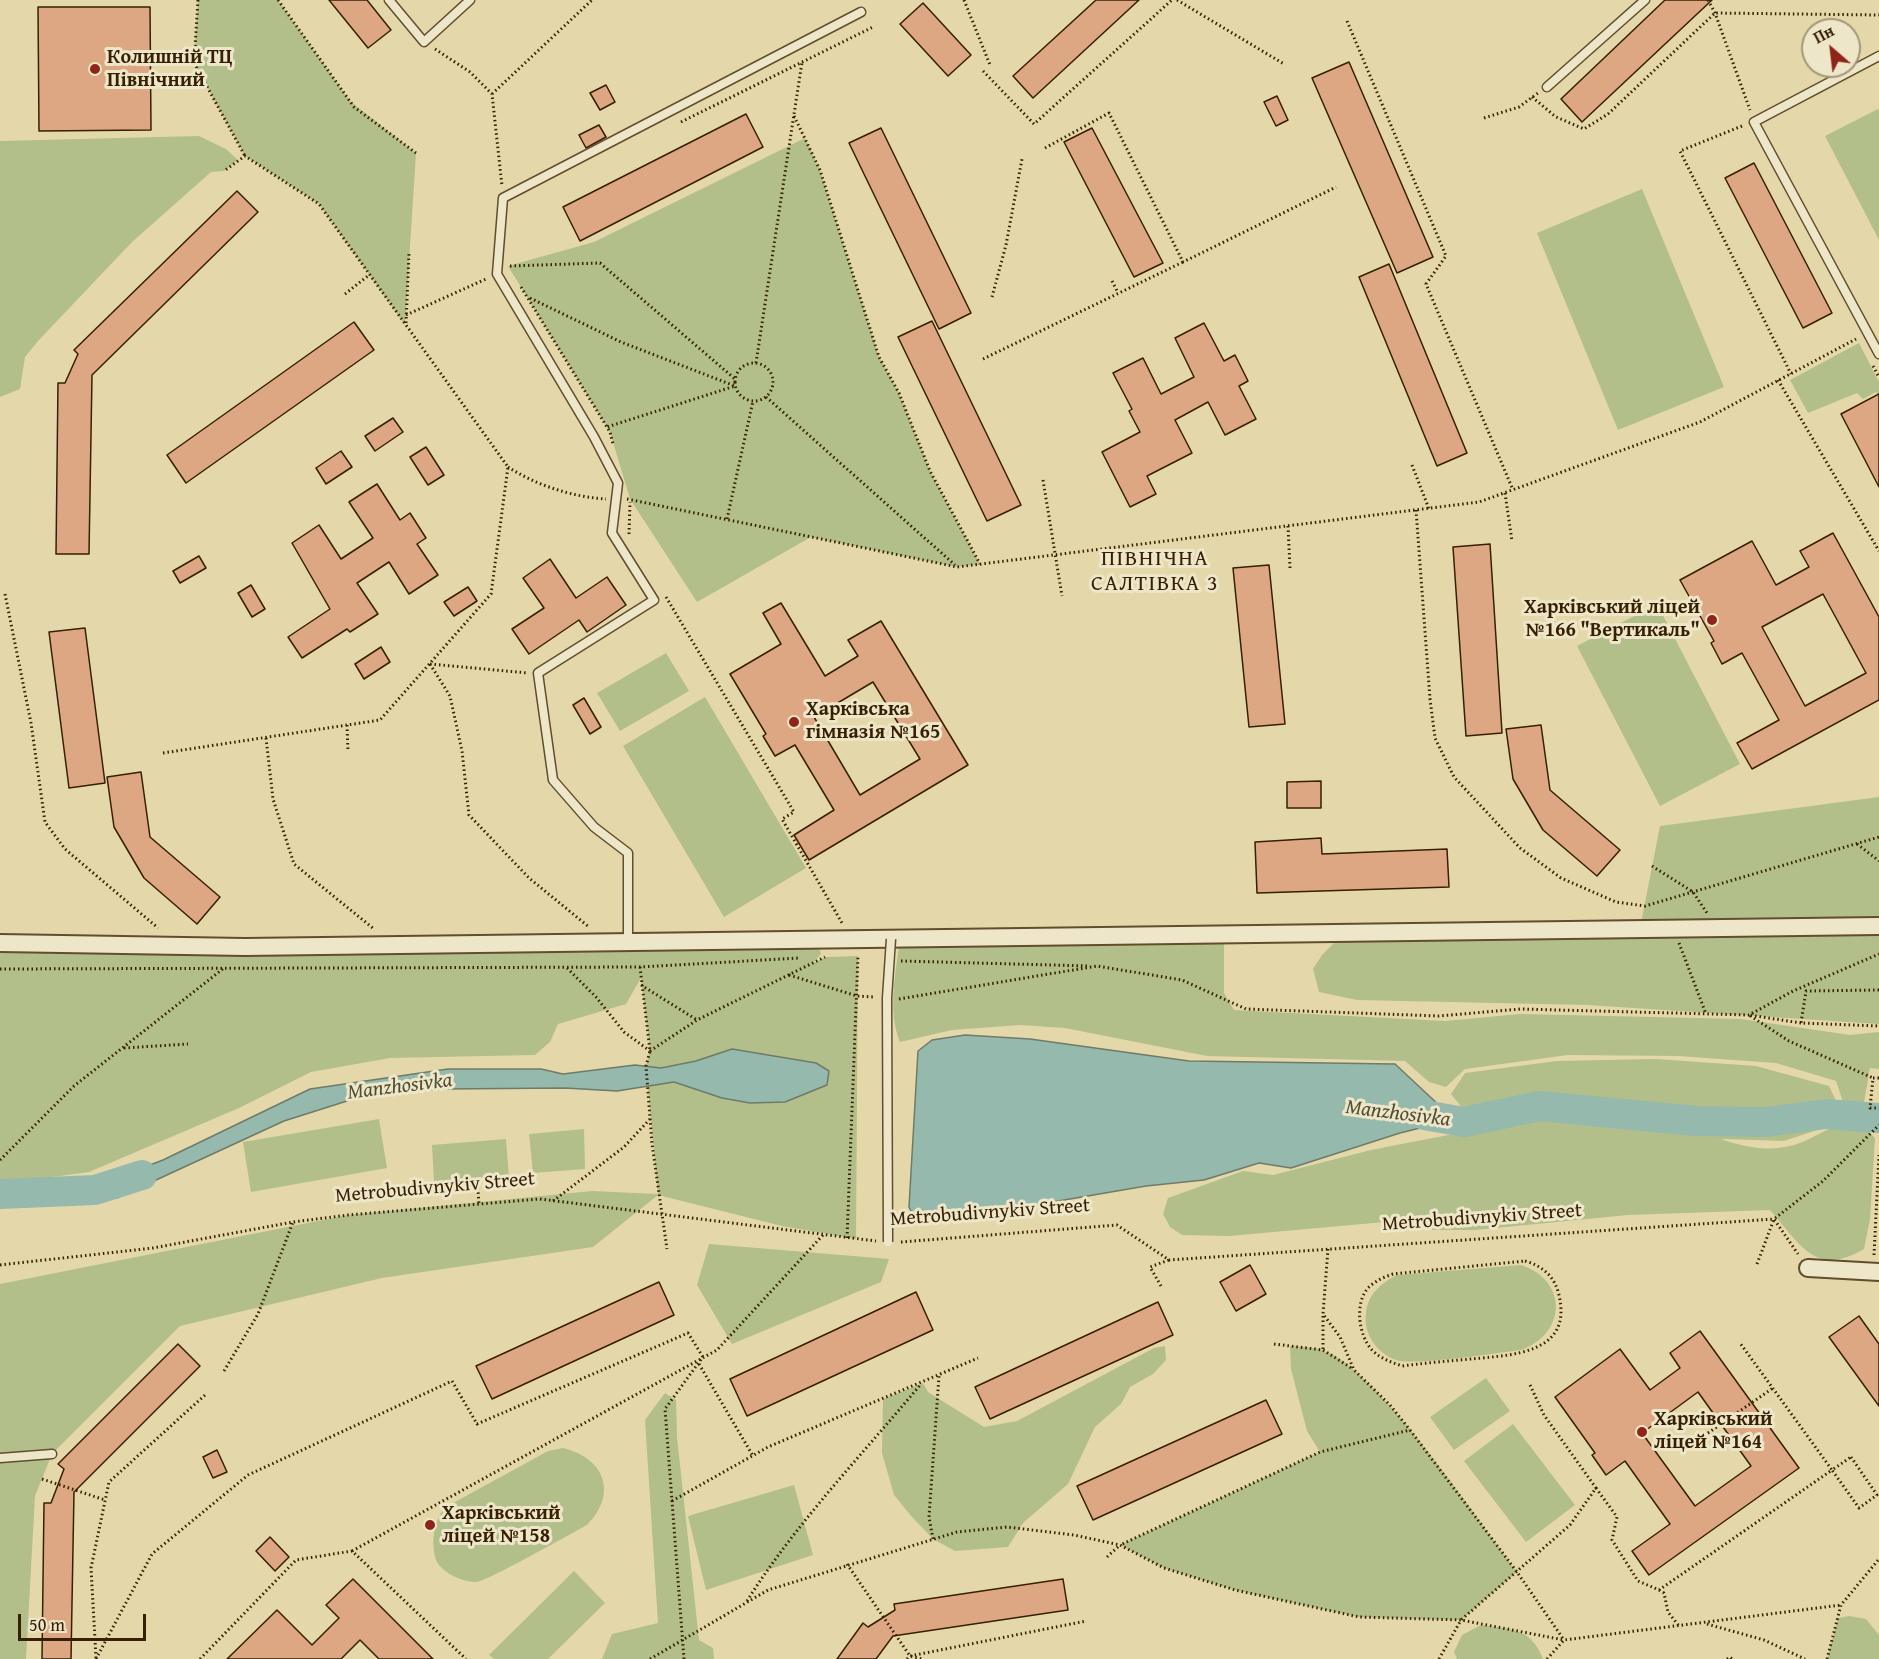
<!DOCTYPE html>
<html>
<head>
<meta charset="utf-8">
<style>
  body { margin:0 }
  #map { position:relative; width:1879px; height:1659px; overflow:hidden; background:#e4d8aa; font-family:"Gentium Book Plus",serif }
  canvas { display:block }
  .north { position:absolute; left:1801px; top:18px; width:60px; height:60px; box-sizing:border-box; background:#ede6c8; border:2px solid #a49679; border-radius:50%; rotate:332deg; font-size:16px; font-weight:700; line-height:24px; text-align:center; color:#371f02 }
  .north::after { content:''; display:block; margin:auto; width:21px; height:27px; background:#8f2418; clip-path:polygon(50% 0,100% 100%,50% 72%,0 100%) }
  .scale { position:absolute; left:18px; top:1614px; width:128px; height:27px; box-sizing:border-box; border:3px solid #371f02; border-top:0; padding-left:8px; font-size:18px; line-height:21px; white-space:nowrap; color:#371f02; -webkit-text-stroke:4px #ede6c8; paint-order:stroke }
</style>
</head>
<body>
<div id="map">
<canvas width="1879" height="1659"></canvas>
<div class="north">Пн</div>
<div class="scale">50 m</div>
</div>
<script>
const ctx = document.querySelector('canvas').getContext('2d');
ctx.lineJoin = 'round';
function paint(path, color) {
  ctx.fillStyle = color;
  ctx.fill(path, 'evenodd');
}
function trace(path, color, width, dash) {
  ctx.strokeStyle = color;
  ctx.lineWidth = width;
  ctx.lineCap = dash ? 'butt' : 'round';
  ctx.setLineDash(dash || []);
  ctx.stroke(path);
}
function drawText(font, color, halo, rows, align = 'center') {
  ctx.font = font + ' "Gentium Book Plus",serif';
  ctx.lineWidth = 6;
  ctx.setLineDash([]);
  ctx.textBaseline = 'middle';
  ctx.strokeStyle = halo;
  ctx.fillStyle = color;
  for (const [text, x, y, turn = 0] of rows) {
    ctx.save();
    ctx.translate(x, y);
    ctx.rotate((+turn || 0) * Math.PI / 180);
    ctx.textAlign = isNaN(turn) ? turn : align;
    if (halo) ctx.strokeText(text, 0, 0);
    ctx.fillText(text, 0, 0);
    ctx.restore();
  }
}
const green = new Path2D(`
  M198,0H278L350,101L416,153L405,325L319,204L245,156L194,63Z
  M1878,109L1879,111V240L1825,136Z
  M199,136L226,149L238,160L224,171L211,172L131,243L38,341L25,357L20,389L0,397V141Z
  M805,138L820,170L879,357L899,393L930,471L980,564L957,567L811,537L697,602L630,499L610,432L508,266L594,242Z
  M1642,189L1724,387L1618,430L1537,233Z
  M1859,343L1879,382V397L1876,392L1863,399L1857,393L1808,413L1790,380Z
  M1657,604L1740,764L1660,806L1577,646Z
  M666,653L689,691L620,731L597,693Z
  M705,697L806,868L724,917L623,746Z
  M1879,797V926L1640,928L1660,826Z
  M1879,931V1024L1587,1005L1357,1000L1319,992L1313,969L1322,955L1338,939Z
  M1224,934V993L1234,1010L1445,1021L1520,1014L1741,1019L1850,1035L1879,1032V1069L1870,1068L1863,1108L1844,1105L1836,1081L1776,1063L1678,1056L1568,1055L1465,1069L1446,1087L1429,1082L1405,1061L1207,1056L1065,1028L1020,1025L952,1030L900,1042C887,1010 896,972 900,939Z
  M817,940L821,954L813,963L826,957L858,956L856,1239L782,1226L658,1195L593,1247L382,1278L180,1326L52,1454L35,1496L26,1659H0V1284L348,1215L592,1191L658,1194L646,1066L650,1050L641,978L626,1004L558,1024L550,1042L535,1055L390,1058L311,1072L239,1108L89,1172L0,1184V943Z
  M1656,1059L1756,1066L1829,1086L1838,1105L1823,1128L1784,1141L1721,1139C1741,1146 1763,1151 1785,1147C1812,1143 1828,1122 1859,1123L1875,1138L1870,1219L1864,1249C1815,1278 1800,1244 1770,1210L1628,1215L1475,1230H1433L1418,1219L1229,1236L1182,1235L1170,1227L1163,1214L1168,1198L1243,1171L1273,1175L1371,1150L1479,1129L1451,1094L1465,1073L1557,1061Z
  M379,1119L387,1168L251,1192L243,1142Z
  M584,1129L585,1169L533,1173L529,1134Z
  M506,1139L509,1177L434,1182L432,1145Z
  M709,1244L889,1259L881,1282L732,1344L697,1285Z
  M1521,1265C1568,1280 1567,1334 1521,1350C1496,1353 1416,1366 1396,1360C1376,1353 1363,1333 1366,1313C1368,1294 1381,1283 1397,1275Z
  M1165,1346L1166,1360L1153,1374L1130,1387L1121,1404L1095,1427L1068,1484L1023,1523L1008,1547L955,1551L933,1539L912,1517L894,1495L882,1453L883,1399L923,1383L928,1392L984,1427L1017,1421L1154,1348Z
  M1290,1346C1301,1347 1312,1347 1322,1350C1375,1366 1480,1523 1517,1572L1461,1620L1359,1617L1235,1590L1164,1568L1120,1545L1320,1452L1307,1431L1291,1369Z
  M1486,1378L1510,1411L1454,1450L1430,1417Z
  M665,1393L676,1400L677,1437L699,1640L713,1648L714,1659H602L612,1634L658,1623L645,1420Z
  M1513,1424L1575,1505L1526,1542L1464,1461Z
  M563,1448C605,1458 618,1494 587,1525C572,1533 486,1582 476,1582C462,1582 439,1572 435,1557C431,1539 434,1523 444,1508L548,1451Z
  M794,1485L813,1555L706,1590L688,1516Z
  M574,1571L605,1603L548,1659H494L489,1655Z
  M1849,1616L1866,1619L1879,1635V1659H1827L1838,1618Z
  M1481,1625C1511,1630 1531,1627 1543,1659H1457L1454,1652L1462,1635Z`);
const water = new Path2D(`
  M965,1035L1030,1039L1189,1061L1395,1064L1441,1107L1464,1122L1436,1124L1400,1133L1291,1168L1259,1163L1204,1180L1146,1186L918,1225L909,1207L918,1051L932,1040Z
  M732,1049L816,1063L829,1071L827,1085L785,1102L750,1103L722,1098L674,1082L617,1091L565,1088L445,1089L395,1092L347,1101L284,1121L117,1198L100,1184L163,1160L310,1089L448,1069H541L563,1074L635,1065L661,1068L696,1061Z`);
const river = new Path2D(`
  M1424,1115L1464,1122L1540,1106L1696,1121L1766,1122L1826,1114L1879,1118
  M0,1194L95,1190L142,1175`);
const building = new Path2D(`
  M329,0H367L391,30L368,48Z
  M1096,0H1139L1033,98L1013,76Z
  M1665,0H1712L1582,122L1561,99Z
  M923,3L971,55L948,76L900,24Z
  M38,7H150L151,130L39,131Z
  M1349,62L1433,257L1397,273L1312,78Z
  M606,85L615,102L600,110L590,93Z
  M1277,96L1288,120L1276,126L1264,102Z
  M746,114L763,147L580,241L563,207Z
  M599,125L606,137L586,148L579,135Z
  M881,128L971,313L939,329L849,143Z
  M1092,128L1163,263L1134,277L1064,142Z
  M1754,163L1832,313L1803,328L1725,178Z
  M237,191L258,212L92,375L89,554H56L58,383H65L78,354L74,350Z
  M1389,264L1467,453L1437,466L1359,277Z
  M932,321L1021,505L987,521L898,337Z
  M354,322L374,350L186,483L167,455Z
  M1204,323L1224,361L1235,355L1248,381L1239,386L1256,419L1225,435L1208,402L1175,420L1192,453L1147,476L1156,494L1130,507L1102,452L1140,432L1129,411L1132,409L1113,373L1143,358L1161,394L1194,377L1175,338Z
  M1879,394V487L1841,414Z
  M393,418L403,432L375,451L365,436Z
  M426,447L444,475L428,485L410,457Z
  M341,451L352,467L326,484L316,468Z
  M377,484L400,520L410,513L426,538L417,544L438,575L409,594L389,562L357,583L378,614L350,632L347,629L302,658L288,637L330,609L292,543L319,525L341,559L373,538L349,502Z
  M1833,533L1879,617V700L1752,769L1737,743L1779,720L1742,653L1722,664L1711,643L1714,641L1680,580L1752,541L1776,585L1809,567L1800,551ZM1823,594L1866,673L1805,706L1762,627Z
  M1490,544L1502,733L1466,736L1453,547Z
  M199,556L206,568L180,583L173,571Z
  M550,559L576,598L607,577L626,605L587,632L579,620L529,654L512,629L544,608L523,578Z
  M1269,565L1285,724L1249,727L1233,568Z
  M251,585L265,609L252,617L238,593Z
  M468,587L477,601L454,616L444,602Z
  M781,603L825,676L858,656L848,640L881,621L968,765L809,860L794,835L834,810L795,745L775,756L763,736L766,734L730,674L781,644L763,613ZM873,682L920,759L860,795L814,717Z
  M85,628L105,783L69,788L49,632Z
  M381,647L390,662L364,679L355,664Z
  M584,698L601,727L590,734L573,705Z
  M1541,725L1550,790L1620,850L1597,876L1543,830L1513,779L1506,729Z
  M141,772L150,837L220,897L197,924L144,878L114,827L107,777Z
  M1321,781V808H1287V782Z
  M1321,838L1322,854L1447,849L1449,887L1257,893L1255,842Z
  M1250,1265L1266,1294L1236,1311L1220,1282Z
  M659,1282L674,1315L492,1399L476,1366Z
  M916,1292L933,1330L747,1416L730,1379Z
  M1158,1302L1173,1335L990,1419L975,1387Z
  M1859,1316L1879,1344V1406L1829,1337Z
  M1700,1331L1799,1468L1649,1575L1632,1551L1670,1524L1625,1461L1606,1475L1592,1455L1595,1453L1555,1397L1620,1349L1650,1390L1680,1368L1670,1353ZM1698,1392L1751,1466L1695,1506L1642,1433Z
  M178,1344L200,1366L74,1492L71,1659H42L44,1503H51L64,1469L58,1464Z
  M1266,1400L1282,1434L1093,1520L1077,1486Z
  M217,1450L227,1472L213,1478L203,1457Z
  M270,1537L289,1557L275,1571L256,1551Z
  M353,1579L433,1659H379L360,1640L341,1659H227L277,1610L312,1645L339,1618L326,1605Z
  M1063,1579L1068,1610L893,1636L876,1659H837L863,1623L868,1627L895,1610L894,1604Z`);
const path = new Path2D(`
  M198,0L194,63L245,156
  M278,0L354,107L416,153
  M964,0L990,65
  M1177,0L1284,64
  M1708,0L1715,13L1750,110
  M1347,21L1446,256L1426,284L1513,490
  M435,49L470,72L492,94L502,186
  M983,71L1034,124L1172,0
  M492,94L592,0
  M1532,97L1556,117L1584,129L1608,114L1715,13L1879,15
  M794,116L820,170L879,357L899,393L930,471L980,564
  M1484,118L1519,107L1538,93
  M681,122L873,27
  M1742,126L1680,151L1791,374
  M1045,148L1109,113L1183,262L1336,187
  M510,266L600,263L735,379
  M1112,281L1118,293
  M521,287L610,432L613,444
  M345,294L369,275
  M992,297L1006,245L1022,159
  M530,298L621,342L735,386L607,427
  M406,315L486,279
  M406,323L409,254
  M983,359L1183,262
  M735 382a19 19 0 1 1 38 0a19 19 0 1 1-38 0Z
  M756,363L802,62
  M1873,366L1879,377
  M1778,380L1879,551
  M766,397L955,565
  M1412,465L1429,509
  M508,467C536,485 572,497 606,499
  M1043,480L1062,596
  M1505,493L1512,541
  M627,499L957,567L1479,502L1700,422L1856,339
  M1416,510L1430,699L1435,738L1454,777L1520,848L1561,878L1616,902L1645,906L1879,837
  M727,519L753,401
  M1288,526L1290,568
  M629,534L630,502
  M5,594L31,723L45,822L65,849L158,928
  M666,597L794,812L782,819L842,923
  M430,664L450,696L462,751L469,815L529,878L589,927
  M430,664L528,673
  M347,725L348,751
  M266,738L273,799L294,864L374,929
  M163,753L380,720L491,594L508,467L319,204L245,156L224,171
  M1857,844L1879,861
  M1652,866L1693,892L1707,913
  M1679,943L1706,1014
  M901,961L1090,966
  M640,967L650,1051L646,1066L652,1144L667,1249
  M567,968L596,997L624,1032L650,1051
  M0,969L640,967L799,958
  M789,975L857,996L874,997
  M641,985L697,1020
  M1879,990L1806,991L1801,1023L1879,1026
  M899,999L1097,966L1182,980L1246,1009L1439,1016L1520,1009L1749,1015L1793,991L1879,954
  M1801,1023L1749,1015L1789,1041L1873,1078
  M124,1048L188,1044
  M650,1051L697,1020L825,957
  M1879,1078H1873L1870,1108H1879
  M0,1160L74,1086L224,968
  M477,1179L479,1204
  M553,1201L624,1147L650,1119
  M847,1238L858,956
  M901,1242L1117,1225L1169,1260L1774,1219L1798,1254
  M1328,1249L1323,1314L1340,1337L1354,1370L1390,1405L1410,1430
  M1874,1255L1879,1155
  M1525,1261C1543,1266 1555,1277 1559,1295C1573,1354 1512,1355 1471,1359C1448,1361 1425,1363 1402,1366C1391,1362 1381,1359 1372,1350C1359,1336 1354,1304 1368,1288C1375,1281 1384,1277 1393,1274Z
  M1757,1264L1774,1219L1823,1181L1879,1125
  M0,1265L153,1248L293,1222L348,1215L540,1199L876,1241
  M1161,1286L1150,1267L1169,1260
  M1323,1316V1350
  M1274,1344L1323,1350L1353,1369
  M699,1364L753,1456
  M224,1371L258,1314L293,1222
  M1530,1385L1544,1415L1596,1488L1570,1525L1461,1620L1564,1640
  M1682,1451L1773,1388
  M1851,1457L1877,1495L1859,1508L1832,1470Z
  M42,1479L105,1500
  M1596,1488L1617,1517L1612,1540L1638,1581L1659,1590L1832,1470L1740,1343
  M672,1501L768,1447L978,1358
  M933,1539L929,1517L939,1376
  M352,1551L717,1350L823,1235
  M1107,1557L1120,1545
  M847,1564L910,1656L922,1659
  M1659,1590L1664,1593L1668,1612L1679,1626
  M747,1601C796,1523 862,1455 921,1384
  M1707,1624L1764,1640L1805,1659
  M96,1658L91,1568L109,1482L205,1395
  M96,1659L152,1554L248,1475L452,1381L477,1424L688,1333L703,1357
  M200,1659L296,1560L352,1551L466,1659
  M650,1659L768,1590L957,1532L1007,1527L1074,1535L1120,1545
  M684,1659L665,1409L702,1358
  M907,1659L910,1656L1086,1621
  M1439,1659L1461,1620L1359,1617L1235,1590L1164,1568L1120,1545L1320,1452L1410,1430L1517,1572L1564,1640
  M1547,1659L1564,1640L1841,1605
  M1727,1659L1730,1657L1732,1659
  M1827,1659L1841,1605L1879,1559`);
const lane = new Path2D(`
  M389,0L424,42L470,0
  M1879,56L1754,122L1879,354
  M1547,87L1645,0
  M628,942V853L594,827L553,780L538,673L654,600L612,533L618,483L594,437L497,274L503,198L861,12
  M0,1458L52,1454`);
const street = new Path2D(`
  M0,943L245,947L1879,926
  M1808,1268L1879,1272`);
const laneBridge = new Path2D(`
  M888,1242L887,998L891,939`);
const markers = [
  [95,69,6,"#8f2418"],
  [1712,620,6,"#8f2418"],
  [794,722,6,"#8f2418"],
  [1642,1432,6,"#8f2418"],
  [430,1525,6,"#8f2418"]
];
const poiNames = [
  ["Колишній ТЦ",107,58],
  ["Північний",107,81],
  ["Харківський ліцей",1700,608,"right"],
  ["№166 \"Вертикаль\"",1700,631,"right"],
  ["Харківська",806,710],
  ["гімназія №165",806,733],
  ["Харківський",1654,1420],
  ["ліцей №164",1654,1443],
  ["Харківський",442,1514],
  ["ліцей №158",442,1537]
];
const streetNames = [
  ["Metrobudivnykiv Street",435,1188,-5],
  ["Metrobudivnykiv Street",990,1213,-4],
  ["Metrobudivnykiv Street",1482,1218,-4]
];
const waterNames = [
  ["Manzhosivka",400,1087,-7],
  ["Manzhosivka",1398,1114,7]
];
const quarterNames = [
  ["ПІВНІЧНА",1155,559],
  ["САЛТІВКА 3",1155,584]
];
paint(green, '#b2bf8a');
paint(water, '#95b9ac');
trace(water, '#6f7b68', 1.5);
trace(river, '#95b9ac', 30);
paint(building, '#dea784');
trace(building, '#371f02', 1.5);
trace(lane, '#624d2c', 11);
trace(street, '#624d2c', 20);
trace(path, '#371f02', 3, [1.5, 3]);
trace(lane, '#ede6c8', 8);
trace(street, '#ede6c8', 16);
trace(laneBridge, '#624d2c', 11, []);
trace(laneBridge, '#ede6c8', 8);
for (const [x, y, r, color] of markers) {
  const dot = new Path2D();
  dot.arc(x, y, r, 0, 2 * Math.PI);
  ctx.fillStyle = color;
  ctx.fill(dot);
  trace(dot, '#ede6c8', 2);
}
drawText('bold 20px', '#371f02', '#ede6c8', poiNames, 'left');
drawText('20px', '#371f02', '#ede6c8', streetNames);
drawText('italic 21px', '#534d35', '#ede6c8', waterNames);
ctx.letterSpacing = '1.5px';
drawText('22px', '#371f02', '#ede6c8', quarterNames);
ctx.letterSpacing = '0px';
</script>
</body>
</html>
